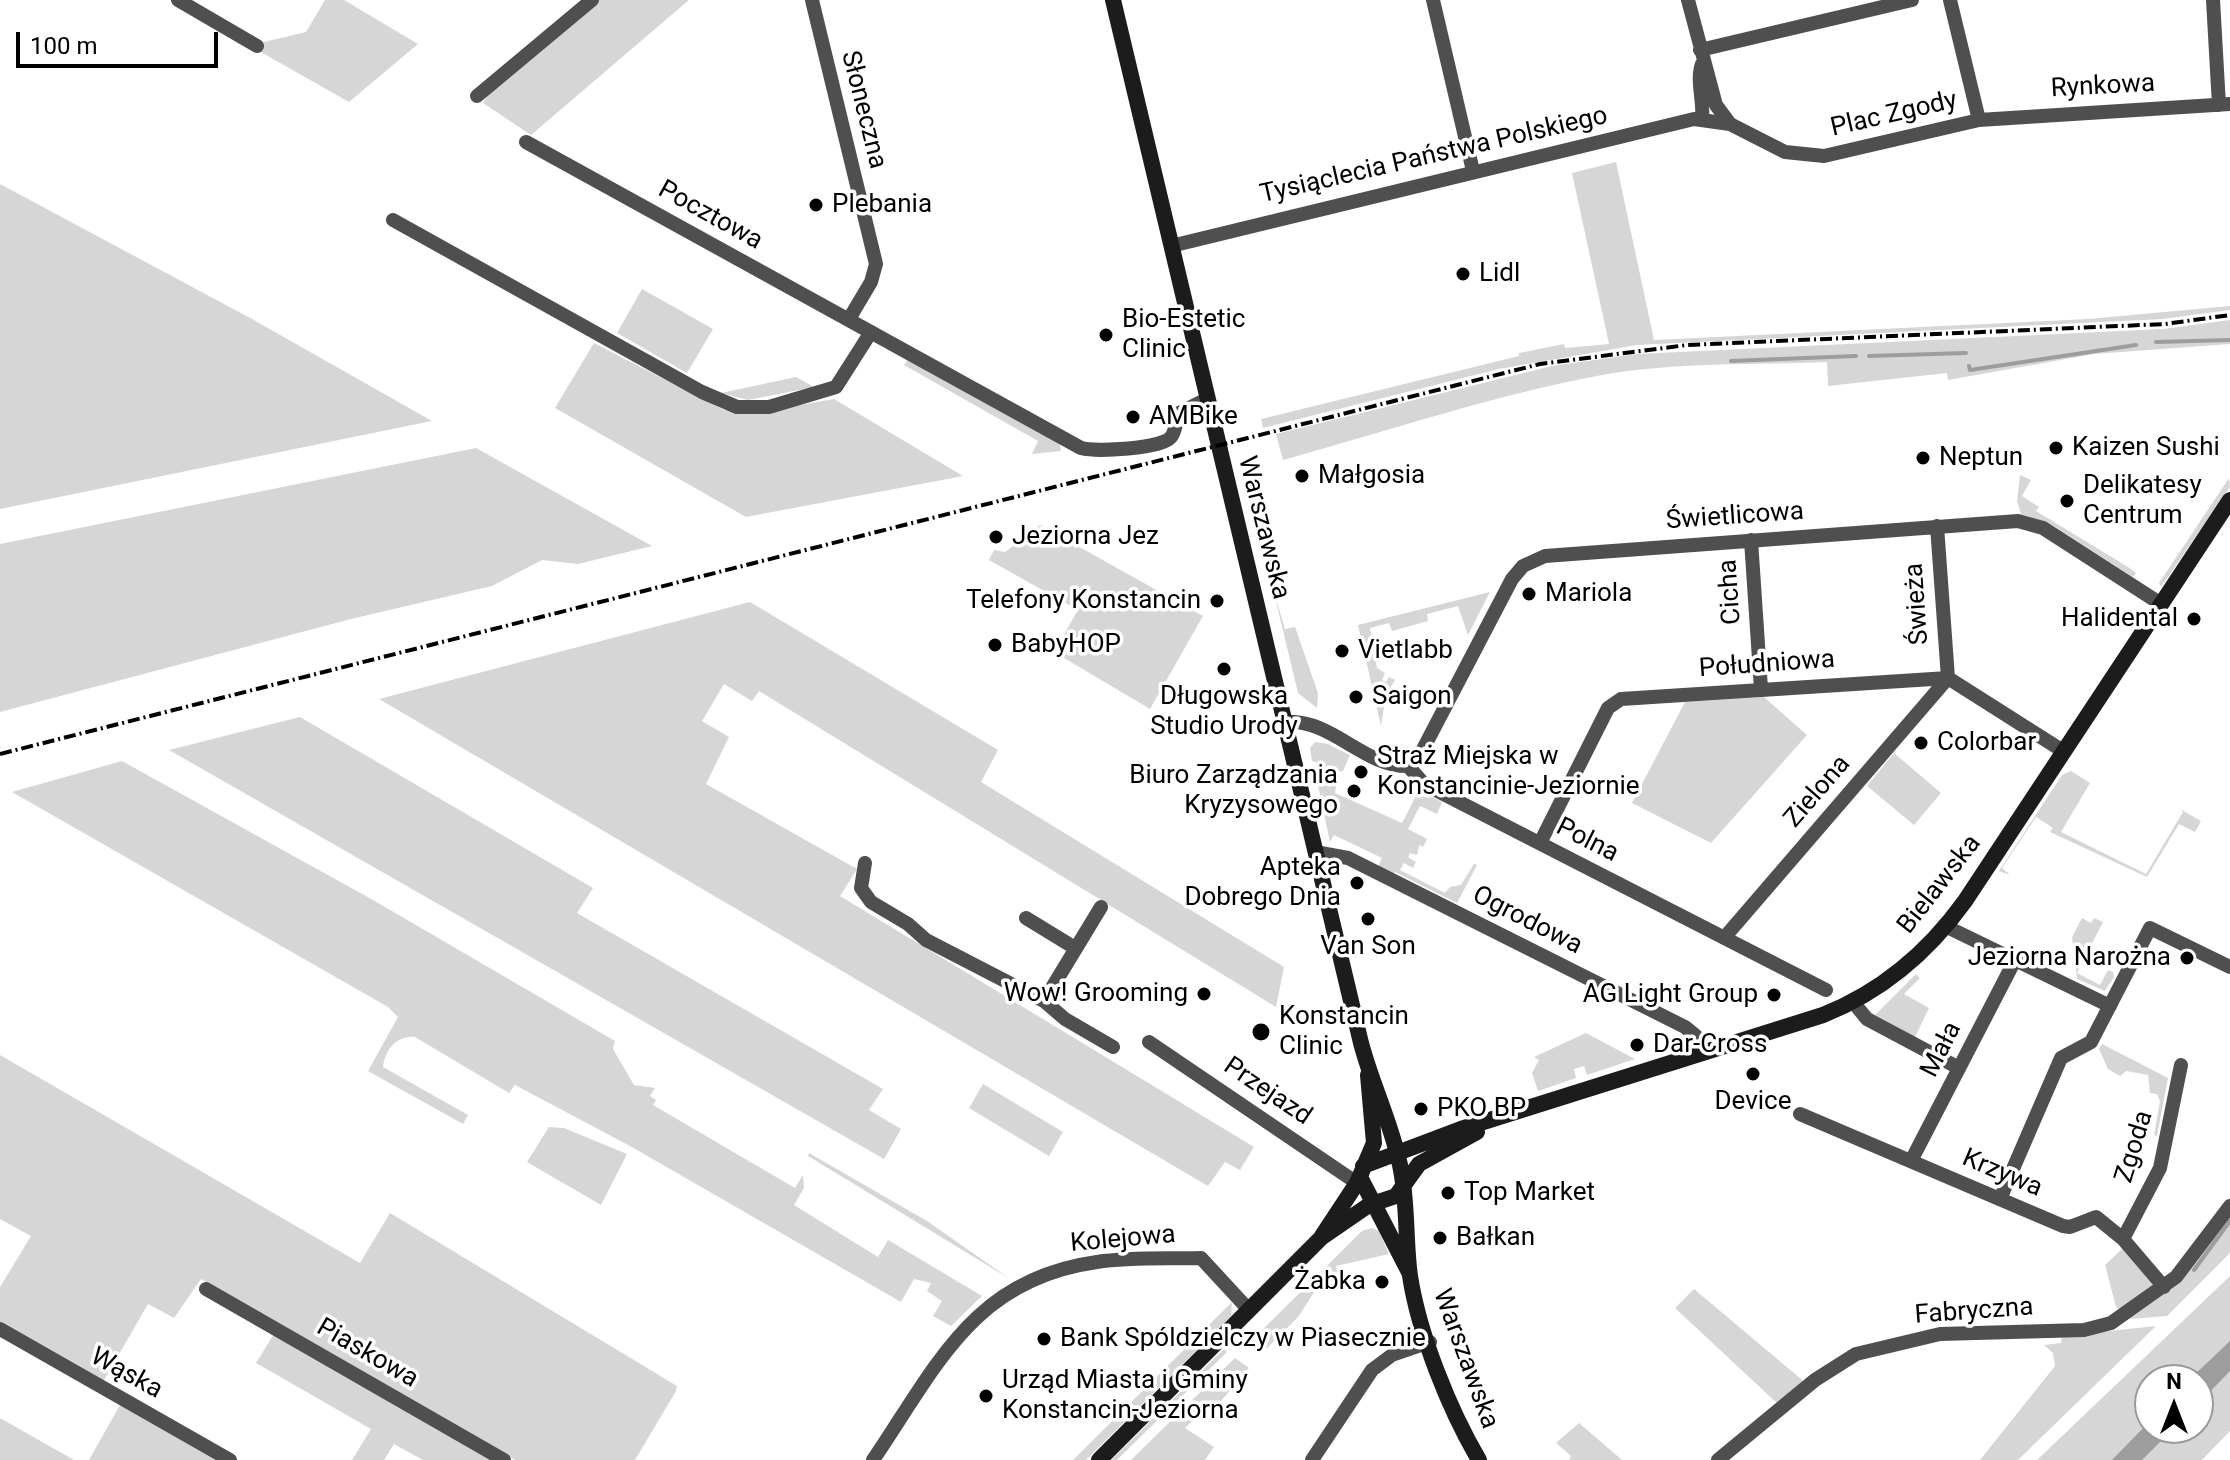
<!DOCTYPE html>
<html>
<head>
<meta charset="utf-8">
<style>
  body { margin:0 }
  #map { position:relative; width:2230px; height:1460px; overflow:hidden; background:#fff; font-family:Roboto,sans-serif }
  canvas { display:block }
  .north { position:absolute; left:2134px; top:1364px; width:80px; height:80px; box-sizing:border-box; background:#fff; border:2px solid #999; border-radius:50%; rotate:0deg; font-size:22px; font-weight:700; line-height:32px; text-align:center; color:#000 }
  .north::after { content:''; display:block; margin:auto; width:28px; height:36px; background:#000; clip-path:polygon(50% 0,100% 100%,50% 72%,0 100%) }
  .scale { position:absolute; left:16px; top:32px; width:202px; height:36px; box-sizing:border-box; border:4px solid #000; border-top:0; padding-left:10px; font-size:24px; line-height:28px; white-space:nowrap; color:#000; -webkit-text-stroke:6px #fff; paint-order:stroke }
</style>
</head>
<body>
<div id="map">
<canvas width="2230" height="1460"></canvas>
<div class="north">N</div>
<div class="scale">100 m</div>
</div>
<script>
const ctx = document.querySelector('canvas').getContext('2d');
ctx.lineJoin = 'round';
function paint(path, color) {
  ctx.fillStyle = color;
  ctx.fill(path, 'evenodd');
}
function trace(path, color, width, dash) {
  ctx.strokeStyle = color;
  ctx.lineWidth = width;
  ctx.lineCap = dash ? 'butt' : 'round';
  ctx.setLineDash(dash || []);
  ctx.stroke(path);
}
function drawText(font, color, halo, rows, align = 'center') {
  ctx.font = font + ' Roboto,sans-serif';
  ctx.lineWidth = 7;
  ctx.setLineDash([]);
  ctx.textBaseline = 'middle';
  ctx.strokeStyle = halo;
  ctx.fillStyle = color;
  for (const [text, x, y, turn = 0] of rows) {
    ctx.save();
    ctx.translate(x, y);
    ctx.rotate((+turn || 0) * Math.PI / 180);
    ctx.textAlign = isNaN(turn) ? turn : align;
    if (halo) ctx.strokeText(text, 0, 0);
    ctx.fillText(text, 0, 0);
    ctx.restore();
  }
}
const green = new Path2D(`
  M325,0H344L418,44L349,102L259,51L260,43L306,32Z
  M599,0H689L531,135L483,103L493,87Z
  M1616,162L1654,340L2088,319L2230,306V310L2163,319L1637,345L1499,369L1263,428L1261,419L1519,356V353L1564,344L1565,348L1609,344L1572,173Z
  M0,184L252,319L432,421L0,509Z
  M642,289L713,329L687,373L617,333Z
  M2230,320V344L2094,354L1948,380L1947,373L1828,386L1827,362C1753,365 1675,362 1602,375C1494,395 1388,431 1283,460L1276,434L1552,366L1637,354L2163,329Z
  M594,343L724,410L759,412L834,399L963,476L746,517L555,408Z
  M910,357L1060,444L1061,451L1032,454L1038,441L904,365Z
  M796,377L814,387L748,400L721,393Z
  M476,448L652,546L578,564L542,560L492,586L351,619L0,712V544Z
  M2020,475L2031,480L2022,496L2039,507L2036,511L2128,567L2136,573L2133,577L2049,523L2021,514L2017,501Z
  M2229,478L2230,487L2161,587L2159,583Z
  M1040,525L1203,616L1150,709L1054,652L1078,610L989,560L994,550L1005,552Z
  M1273,589L1285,629L1295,627L1318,693L1317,708L1298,693Z
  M1490,592L1468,635L1458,606L1427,614L1428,621L1392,631L1389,623L1370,628L1377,668L1385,673L1382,680L1386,682L1389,677L1395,680L1380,705L1384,707L1381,726L1358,625Z
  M750,602L998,750L981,782L1284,967L1276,1007L759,691L752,701L724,684L702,721L729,737L706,784L857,869L840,896L1254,1147L1240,1170L1225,1162L1208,1186L379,699Z
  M1764,697L1807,735L1711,843L1632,803L1685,702Z
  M300,717L593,888L577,913L883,1089L869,1110L901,1129L884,1159L169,750Z
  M1315,742L1328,744L1350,755L1343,771L1339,772L1312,761L1310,748Z
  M1894,753L1941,793L1914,825L1867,786Z
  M122,761L373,900L615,1041L613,1049L634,1085L655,1088L650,1096L656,1100L653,1105L795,1188L803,1175L804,1188L794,1205L878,1257L888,1240L982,1296L951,1326L933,1316L942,1301L927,1291L931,1283L914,1279L901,1302L630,1146L515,1085L509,1093L415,1037C397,1035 385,1050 383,1067L468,1115L463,1124L368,1071L398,1017L388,1007L12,792Z
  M1317,766L1338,775L1335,793L1402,823L1419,790L1442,802L1437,814L1420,806L1408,829L1427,839L1423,847L1419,845L1417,855L1410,853L1408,857L1416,862L1413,868L1404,863L1400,870L1445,893L1450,887L1461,885L1474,864L1477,865L1457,903L1395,872L1393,874L1378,867L1382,858L1334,835L1330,842L1314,767Z
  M2071,771L2090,783L2061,832L2146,874L2183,812L2180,809L2201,821L2195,832L2179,824L2147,877L2050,832L2053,828L2036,817L2002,868L2010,875L1999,871L2062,775Z
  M2082,918L2091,923L2094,918L2103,922L2077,973L2100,985L2108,970L2113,972L2114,977L2105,991L2077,979L2072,937Z
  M1916,974L1920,978L1904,994L1929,1008L1915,1037L1875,1015Z
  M1586,1033L1635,1059L1587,1075L1584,1066L1574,1069L1576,1078L1538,1091L1532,1073L1539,1060L1534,1057Z
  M2102,1044L2168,1078L2157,1136L2154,1135L2160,1101L2157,1094L2150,1093L2148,1075L2126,1071L2120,1076L2108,1069L2099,1049Z
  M0,1055L360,1263L390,1213L677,1386L676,1391L635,1460H515L201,1279L174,1318L148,1304L103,1382L0,1322V1287L31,1236L0,1219Z
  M983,1084L1063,1132L1049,1156L969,1108Z
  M549,1127L564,1128L627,1154L601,1205L527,1162Z
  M809,1153L927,1221L1010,1279L808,1156Z
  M2230,1214V1253L2167,1316L2129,1319L2180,1283Z
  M1372,1228L1379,1231L1389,1254L1336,1266L1338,1277L1322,1280L1298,1317L1262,1353L1250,1342L1362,1231Z
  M2124,1247L2153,1282L2151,1289L2122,1310L2116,1307L2105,1265Z
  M2230,1276V1431L2202,1460H2037ZM2150,1380H2198V1428H2150Z
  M1694,1289L1801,1379L1804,1382L1778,1404L1675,1308Z
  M1232,1302L1231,1316L1086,1460H1073Z
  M2156,1326L2018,1460H1980L2055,1366L2053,1353L2044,1345L2061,1343L2062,1336Z
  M274,1334L495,1460H423L394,1444L384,1460H352L371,1429L256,1363Z
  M1224,1349L1227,1352L1117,1460H1111Z
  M1235,1358L1249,1368L1215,1408L1209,1405L1185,1428L1214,1447L1205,1460H1131Z
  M120,1405L220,1460H89Z
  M0,1418L74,1460H0Z
  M1579,1423L1622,1460H1569L1571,1456L1556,1443Z`);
const water = new Path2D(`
  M2230,1341V1371L2198,1404V1380H2189Z
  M2150,1421V1428H2174L2142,1460H2112Z`);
const stream = new Path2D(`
  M2156,342L2230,340
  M1869,356L1966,353
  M1731,361L1856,356
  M1969,366L1970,370L2136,345
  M2194,1270L2230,1221`);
const street = new Path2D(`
  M178,0L257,46
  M812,0L876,264L871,282L849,319
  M1433,0L1473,171
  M1688,0L1716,105L1730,124
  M1950,0L1979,120
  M2213,0L2219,105
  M1700,50L1912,0
  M477,96L592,0
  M1702,119C1704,101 1696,80 1702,64
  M526,142L1081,448C1096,452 1162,449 1171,437C1176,431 1176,420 1179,413L1207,399
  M393,220L702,392L737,407H769L836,387L871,332
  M1171,246L1694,119L1730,124L1785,152L1824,156L1979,120L2230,104
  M1751,540L1761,689
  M1286,722C1332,719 1364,767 1408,766
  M1408,766L1420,755L1512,579L1523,566L1545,556L2018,521L2043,528L2161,604
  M1408,766L1424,784L1826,990
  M1540,843L1608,708L1621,699L1948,678L2063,751
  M1315,852L1348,858L1685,1027L1696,1036L1702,1054
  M865,863L861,888L871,902L908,924L926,940L1044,1001L1065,1019L1113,1047
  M1026,918L1075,948
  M1945,926L2110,1006
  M1724,938L1948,678L1937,526
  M1044,1001L1101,907
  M1853,1002L1867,1019L1959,1068
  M1149,1042L1357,1183
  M1800,1114L2063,1226L2070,1227L2096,1217L2123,1239L2164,1287
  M1911,1161L2015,960
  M2000,1199L2061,1058L2091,1042L2150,928L2230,967
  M2123,1239L2160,1168L2181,1065
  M206,1289L504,1460
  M0,1329L230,1460
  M873,1460C937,1366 973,1279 1097,1262C1131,1257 1167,1259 1201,1258L1249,1310
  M1312,1460L1372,1370L1392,1355L1430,1342
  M1718,1460L1815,1380L1856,1354L1940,1334L2084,1330L2111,1323L2176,1277L2230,1206`);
const secondary = new Path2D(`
  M1113,0L1361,1043C1372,1085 1391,1122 1400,1165C1408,1201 1405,1240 1410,1276C1419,1334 1449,1409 1479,1460
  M1363,1166L1461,1129L1823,1015C1881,992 1929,951 1965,901L2230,500
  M1360,1177L1409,1272
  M1322,1236L1357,1183L1374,1143L1368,1075
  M1099,1460L1321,1238L1369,1205L1396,1196L1419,1164L1477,1132`);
const rail = new Path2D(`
  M0,754L1540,364L1687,345L2165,324L2230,315`);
const markers = [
  [816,205,8,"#000"],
  [1463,274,8,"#000"],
  [1106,335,8,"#000"],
  [1133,417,8,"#000"],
  [2056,448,8,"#000"],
  [1923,458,8,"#000"],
  [1302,476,8,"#000"],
  [2067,501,8,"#000"],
  [996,537,8,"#000"],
  [1529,594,8,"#000"],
  [1217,601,8,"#000"],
  [2194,619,8,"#000"],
  [995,645,8,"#000"],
  [1342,651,8,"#000"],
  [1224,669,8,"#000"],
  [1356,697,8,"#000"],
  [1921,743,8,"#000"],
  [1361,772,8,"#000"],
  [1354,791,8,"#000"],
  [1357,883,8,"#000"],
  [1368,919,8,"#000"],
  [2187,958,8,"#000"],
  [1204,994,8,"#000"],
  [1774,995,8,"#000"],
  [1261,1032,10,"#000"],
  [1637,1045,8,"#000"],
  [1753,1074,8,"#000"],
  [1421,1109,8,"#000"],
  [1448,1193,8,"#000"],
  [1440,1238,8,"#000"],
  [1382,1282,8,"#000"],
  [1044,1339,8,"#000"],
  [986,1396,8,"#000"]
];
const streetNames = [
  ["Rynkowa",2103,87,-3],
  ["Słoneczna",863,110,76],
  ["Plac Zgody",1894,115,-13],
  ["Tysiąclecia Państwa Polskiego",1434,156,-13],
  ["Pocztowa",710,216,29],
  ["Świetlicowa",1735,517,-4],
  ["Warszawska",1263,528,76],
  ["Cicha",1731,592,-94],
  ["Świeża",1918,604,-94],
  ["Południowa",1767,665,-4],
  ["Zielona",1818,792,-49],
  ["Polna",1587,841,27],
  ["Bielawska",1940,885,-52],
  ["Ogrodowa",1527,921,27],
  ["Mała",1942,1050,-63],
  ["Przejazd",1267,1092,34],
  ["Zgoda",2135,1147,-73],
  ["Krzywa",2002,1174,23],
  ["Kolejowa",1123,1240,-5],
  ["Fabryczna",1974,1312,-4],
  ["Piaskowa",367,1354,30],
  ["Warszawska",1465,1359,70],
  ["Wąska",126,1374,29]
];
const poiNames = [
  ["Plebania",832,205],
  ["Lidl",1479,274],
  ["Bio-Estetic",1122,320],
  ["Clinic",1122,350],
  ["AMBike",1149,417],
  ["Kaizen Sushi",2072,448],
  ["Neptun",1939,458],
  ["Małgosia",1318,476],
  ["Delikatesy",2083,486],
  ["Centrum",2083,516],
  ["Jeziorna Jez",1012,537],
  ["Mariola",1545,594],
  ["Telefony Konstancin",1201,601,"right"],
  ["Halidental",2178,619,"right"],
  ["BabyHOP",1011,645],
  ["Vietlabb",1358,651],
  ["Długowska",1224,697,"center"],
  ["Studio Urody",1224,727,"center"],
  ["Saigon",1372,697],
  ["Colorbar",1937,743],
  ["Straż Miejska w",1377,757],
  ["Konstancinie-Jeziornie",1377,787],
  ["Biuro Zarządzania",1338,776,"right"],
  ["Kryzysowego",1338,806,"right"],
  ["Apteka",1341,868,"right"],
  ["Dobrego Dnia",1341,898,"right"],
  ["Van Son",1368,947,"center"],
  ["Jeziorna Narożna",2171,958,"right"],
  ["Wow! Grooming",1188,994,"right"],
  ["AG Light Group",1758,995,"right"],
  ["Konstancin",1279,1017],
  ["Clinic",1279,1047],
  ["Dar-Cross",1653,1045],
  ["Device",1753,1102,"center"],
  ["PKO BP",1437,1109],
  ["Top Market",1464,1193],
  ["Bałkan",1456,1238],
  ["Żabka",1366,1282,"right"],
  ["Bank Spóldzielczy w Piasecznie",1060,1339],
  ["Urząd Miasta i Gminy",1002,1381],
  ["Konstancin-Jeziorna",1002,1411]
];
paint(green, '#d6d6d6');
paint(water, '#9d9d9d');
trace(stream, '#9d9d9d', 4);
trace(street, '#4f4f4f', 14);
trace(secondary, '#1c1c1c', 16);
trace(rail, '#000', 4, [12, 4, 2, 4]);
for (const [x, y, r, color] of markers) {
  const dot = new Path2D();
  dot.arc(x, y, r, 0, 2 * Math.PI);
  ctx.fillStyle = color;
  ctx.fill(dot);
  trace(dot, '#fff', 3);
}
drawText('26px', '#000', '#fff', streetNames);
drawText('26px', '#000', '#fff', poiNames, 'left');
</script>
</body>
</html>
